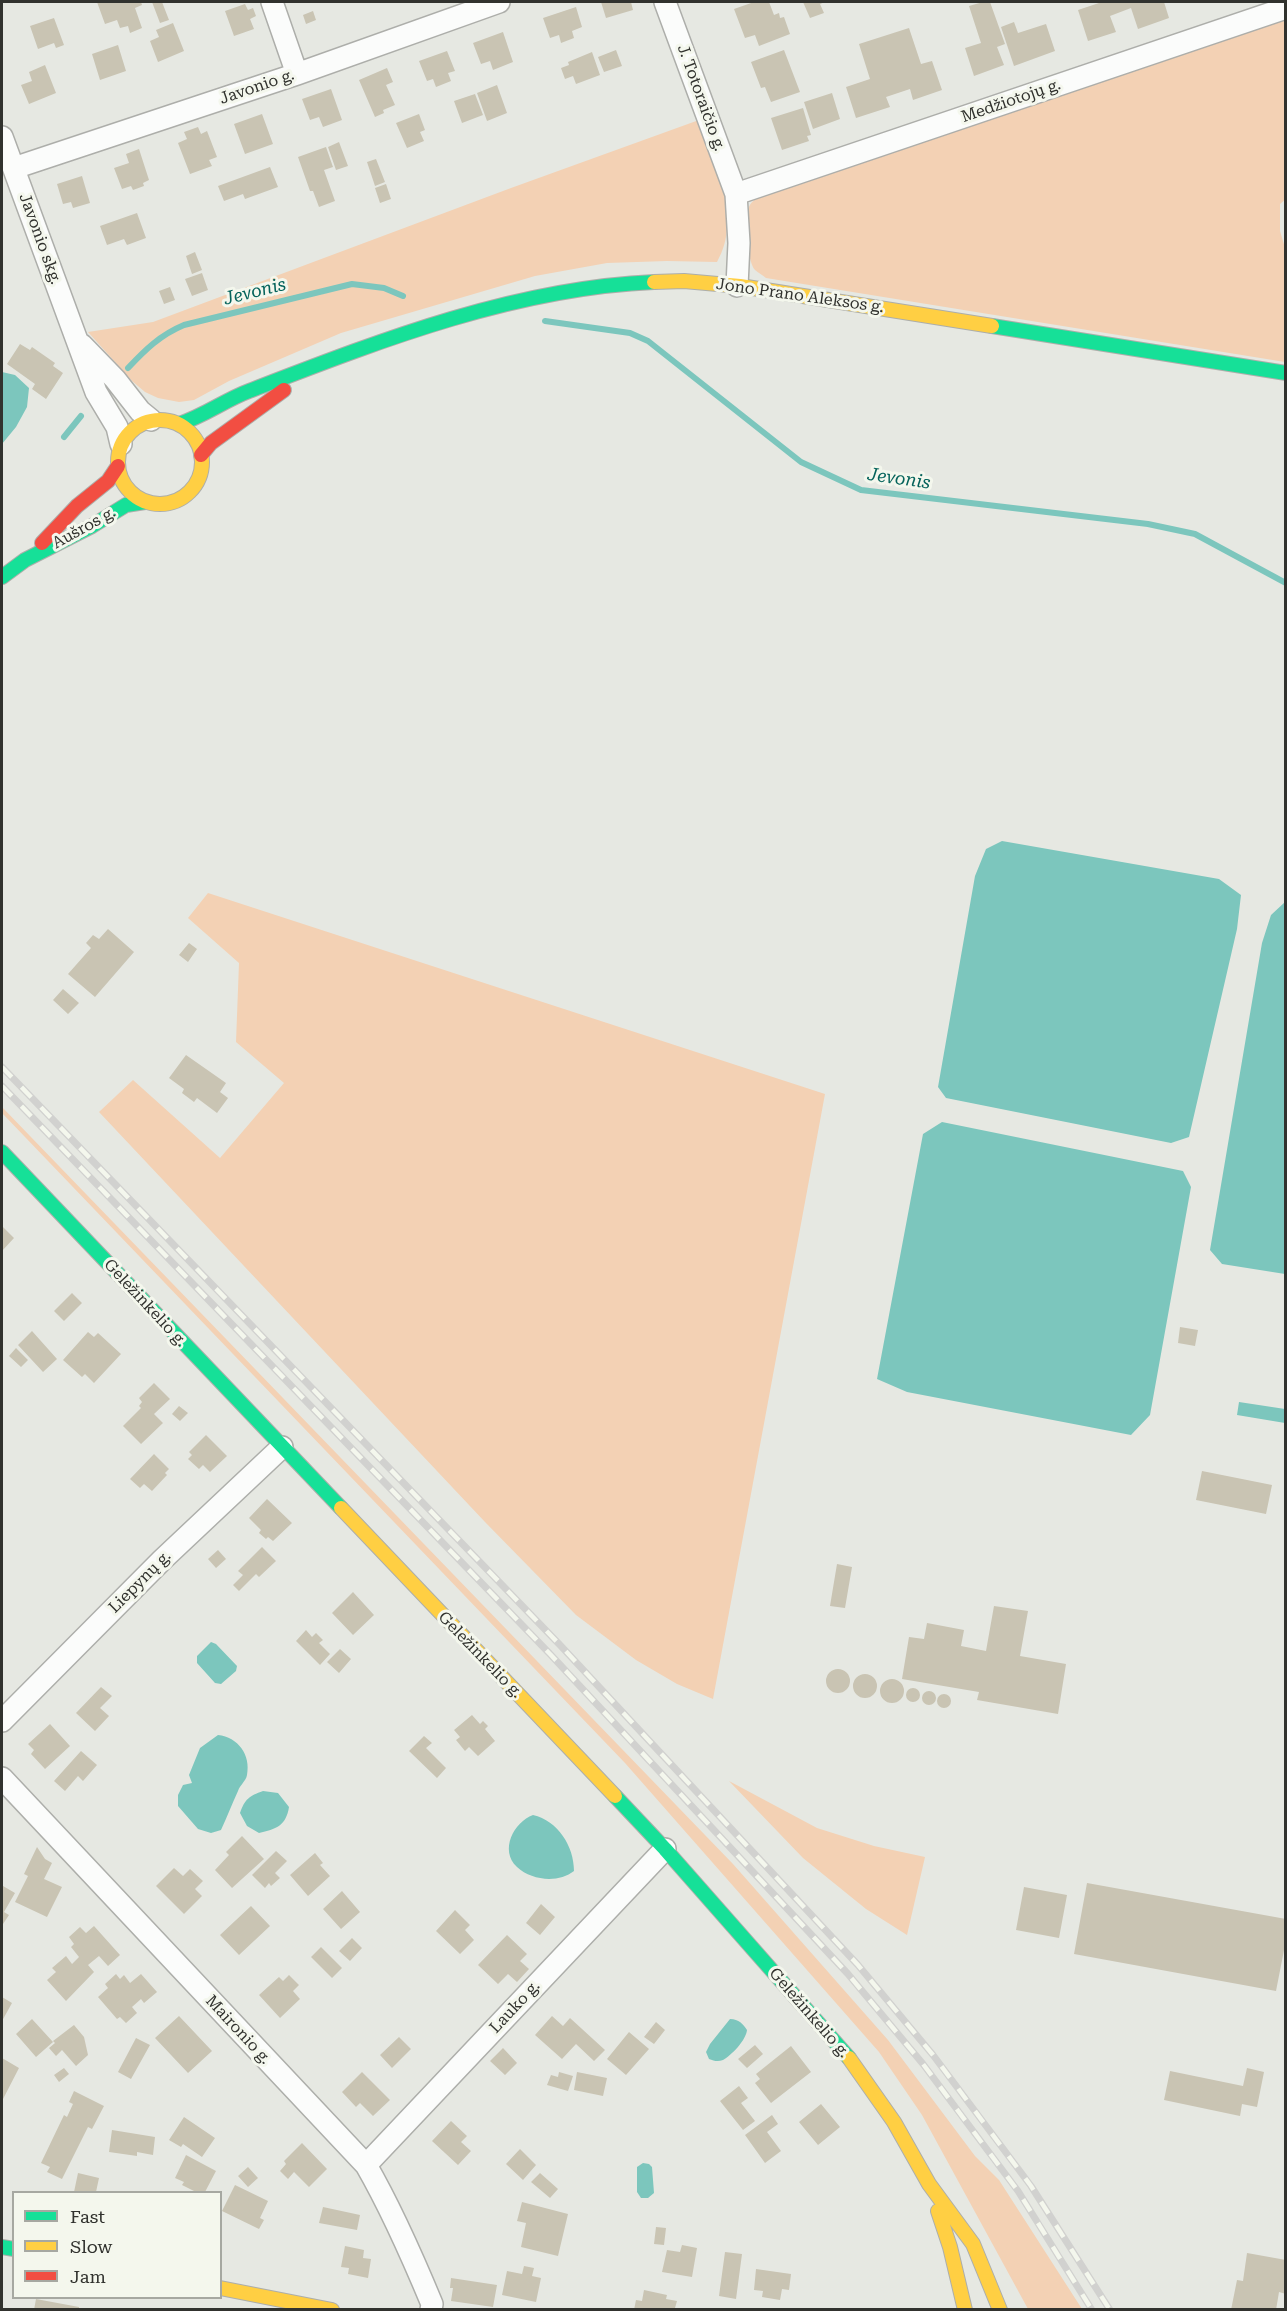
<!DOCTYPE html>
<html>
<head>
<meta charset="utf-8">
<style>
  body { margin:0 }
  #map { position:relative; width:1287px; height:2311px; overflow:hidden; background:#e6e8e2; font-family:"Roboto Serif",serif }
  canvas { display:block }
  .frame { position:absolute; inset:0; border:3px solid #31322e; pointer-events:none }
  .legend { position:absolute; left:12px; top:2191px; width:210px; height:108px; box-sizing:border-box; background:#f4f7ed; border:2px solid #a6a8a1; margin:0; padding:8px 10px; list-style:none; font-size:18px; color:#31322e }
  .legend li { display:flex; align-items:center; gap:12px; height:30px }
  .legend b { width:30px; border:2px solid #a6a8a1 }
</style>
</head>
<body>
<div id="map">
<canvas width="1287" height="2311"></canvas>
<div class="frame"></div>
<ul class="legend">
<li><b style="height:8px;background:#16e098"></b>Fast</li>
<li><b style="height:8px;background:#ffcf43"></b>Slow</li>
<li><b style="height:8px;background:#f24e42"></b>Jam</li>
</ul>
</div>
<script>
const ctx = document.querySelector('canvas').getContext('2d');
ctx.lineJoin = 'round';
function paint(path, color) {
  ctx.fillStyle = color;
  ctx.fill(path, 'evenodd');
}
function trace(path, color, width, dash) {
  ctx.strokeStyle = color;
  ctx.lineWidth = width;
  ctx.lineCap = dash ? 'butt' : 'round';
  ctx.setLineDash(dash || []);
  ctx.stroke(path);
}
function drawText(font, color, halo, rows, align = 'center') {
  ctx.font = font + ' "Roboto Serif",serif';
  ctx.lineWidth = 6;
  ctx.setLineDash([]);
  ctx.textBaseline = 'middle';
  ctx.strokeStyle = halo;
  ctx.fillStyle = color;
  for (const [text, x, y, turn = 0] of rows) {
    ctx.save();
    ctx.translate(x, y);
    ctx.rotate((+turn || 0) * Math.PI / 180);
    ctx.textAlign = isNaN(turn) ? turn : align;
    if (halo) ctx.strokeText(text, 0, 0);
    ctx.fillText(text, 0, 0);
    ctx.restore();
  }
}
const green = new Path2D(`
  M1285,16L1286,199L1280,204V231L1286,251L1285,362L766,278C763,275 758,273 755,270C747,261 745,221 748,210C750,201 757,198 764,194Z
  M699,120C715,163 743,218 717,262L667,261L607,263L535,276L341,333L229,381L194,400L179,402L158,398L145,392L132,381L88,332L153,322L511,188Z
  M208,893L825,1094L713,1699L677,1684L636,1660L576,1615L485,1522L99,1112L133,1080L220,1158L284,1083L236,1042L239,963L188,918Z
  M2,1107L733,1864L888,2040L975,2156L999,2180L1082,2309H1028L922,2115L879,2052L625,1763L2,1113Z
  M729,1781L817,1828L874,1846L925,1857L907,1935L866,1909L803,1858Z`);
const water = new Path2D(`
  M2,372L15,375L29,388L27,407L16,427L2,444Z
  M1002,841L1219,879L1241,895L1237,929L1189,1137L1171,1143L946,1098L938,1087L975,876L986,849Z
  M1285,902V1274L1222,1264L1210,1250L1262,943L1271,915Z
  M942,1122L1183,1171L1191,1187L1150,1415L1131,1435L907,1392L877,1379L923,1134Z
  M1239,1402L1285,1409V1423L1237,1415Z
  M211,1642L216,1644L237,1666L236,1671L221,1684L215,1683L197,1663V1656Z
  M218,1735C238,1737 251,1755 247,1775C246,1781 240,1785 238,1791C232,1804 227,1817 221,1830L211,1833L198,1829L178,1806V1795L183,1785L192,1783L189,1775L200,1748Z
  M263,1791L278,1793L289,1807C286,1826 276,1829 259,1833L247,1826L240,1813C245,1799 249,1796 263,1791Z
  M533,1815C558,1821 574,1846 574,1871C559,1883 532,1881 517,1867C499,1850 514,1822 533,1815Z
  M730,2019C739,2019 743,2024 747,2030C746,2040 732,2055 723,2060C718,2062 714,2061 709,2059L706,2052L710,2044Z
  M643,2163L649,2164L652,2167L654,2193L648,2198H641L637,2192V2167Z`);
const stream = new Path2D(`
  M545,321L630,333L648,341L801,462L861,490L1148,524L1195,534L1286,583
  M128,368C145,350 160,335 184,325L352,284L384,288L403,296
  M64,437L81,416`);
const building = new Path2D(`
  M97,2H141L142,5L135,8L142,28L130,33L128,26L120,28L117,20L105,24Z
  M152,2H162L169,20L160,23Z
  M601,2H631L633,10L606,18Z
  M754,2H769L774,15L779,13L780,18L784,17L790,34L759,46L755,35L745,38L734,9Z
  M803,2H825L820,4L824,13L810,18Z
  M983,2H990L1005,44L997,47L1004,65L974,76L965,48L981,43L969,6Z
  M1098,2H1164L1169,18L1138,29L1131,8L1110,16L1116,32L1088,41L1078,10L1099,3Z
  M245,4L248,10L253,8L256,16L250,19L254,29L234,36L225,11Z
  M576,7L582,27L572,31L574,38L561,43L559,35L550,38L543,18Z
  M313,11L316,20L306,24L303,15Z
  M54,18L64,45L56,48L54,43L38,49L30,26Z
  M1014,22L1018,33L1046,24L1055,51L1014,66L1001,27Z
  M173,23L184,51L158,62L150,41L159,37L156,30Z
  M909,28L921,64L932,61L942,90L913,100L910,89L886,97L890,107L856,118L846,87L870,79L859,44Z
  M503,32L513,62L493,70L490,61L481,64L473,43Z
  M118,45L126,71L100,80L92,54Z
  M616,50L622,66L604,72L598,57Z
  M784,50L800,92L771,102L765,87L761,88L751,62Z
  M447,51L455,71L448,73L451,81L436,87L433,79L427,81L419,61Z
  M592,52L600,75L576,84L573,76L565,79L561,68L569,65L568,62Z
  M45,65L56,93L29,104L21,85L32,81L29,72Z
  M387,68L393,82L386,85L395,105L383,110L384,113L375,117L359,80Z
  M497,85L507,113L487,121L477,93Z
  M331,89L342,120L323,127L319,117L310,120L302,99Z
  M832,93L840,119L813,129L804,102Z
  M475,94L483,115L462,123L454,101Z
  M803,108L811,135L807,136L809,141L782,150L771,118Z
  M262,114L273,144L245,154L234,124Z
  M419,114L425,130L420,132L424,141L407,148L396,123Z
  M198,127L201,134L207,131L217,157L209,160L212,166L190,174L178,143L187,139L184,132Z
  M339,142L348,166L336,170L328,147Z
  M326,147L333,167L324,170L335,201L319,207L313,191H310L298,157Z
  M139,149L149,180L143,183L144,186L133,190L131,186L122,189L114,168L129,163L126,154Z
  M376,159L385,182L375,186L367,162Z
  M270,167L278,187L245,199L243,194L224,201L218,186Z
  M82,176L90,203L73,208L71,202L63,204L57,184Z
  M386,184L391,199L380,203L375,188Z
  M137,213L146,238L127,245L124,239L107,245L100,226Z
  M195,252L202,270L192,274L186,256Z
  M202,273L208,290L192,296L185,279Z
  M170,287L175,300L164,304L159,291Z
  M20,344L30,350L32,347L55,363L53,366L63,373L46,399L32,389L35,384L7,364Z
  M108,929L134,952L95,997L68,974L91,948L86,943L93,935L99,939Z
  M189,943L197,949L188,962L179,955Z
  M63,989L79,1003L68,1014L53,1000Z
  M186,1055L226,1083L220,1092L228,1098L217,1113L197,1098L194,1102L182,1093L184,1089L169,1078Z
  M2,1226L14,1238L2,1251Z
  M72,1293L82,1303L64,1321L54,1311Z
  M1180,1327L1198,1330L1195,1346L1178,1343Z
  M32,1331L57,1359L43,1372L18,1345Z
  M88,1332L94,1337L98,1333L121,1354L94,1383L85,1374L82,1377L63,1360Z
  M16,1348L28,1360L21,1367L9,1356Z
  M154,1383L170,1399L154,1414L163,1423L141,1444L123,1426L141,1408L139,1406L142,1402L139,1398Z
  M179,1406L188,1413L180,1421L172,1414Z
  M206,1435L227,1456L210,1472L203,1465L199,1469L188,1459L192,1455L189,1452Z
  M154,1454L169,1469L165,1473L167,1475L152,1491L144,1484L140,1488L130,1479Z
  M1202,1471L1272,1485L1266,1514L1196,1500Z
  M267,1499L292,1523L273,1541L268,1537L266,1539L259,1533L261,1530L249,1518Z
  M262,1547L276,1561L259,1577L256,1574L239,1591L233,1585L243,1575L238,1571Z
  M218,1550L226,1559L216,1568L208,1559Z
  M837,1564L852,1567L845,1608L830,1606Z
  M353,1592L374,1615L353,1635L332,1613Z
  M994,1606L1028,1611L1020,1656L1066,1664L1058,1714L977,1700L979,1692L902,1679L909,1637L924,1639L927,1623L964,1630L961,1646L986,1651Z
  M306,1630L312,1637L316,1633L323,1640L319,1643L330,1654L320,1665L296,1641Z
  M340,1649L351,1659L339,1673L327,1662Z
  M826 1681a12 12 0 1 1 24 0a12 12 0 1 1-24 0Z
  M853 1686a12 12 0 1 1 24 0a12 12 0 1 1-24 0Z
  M880 1691a12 12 0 1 1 24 0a12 12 0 1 1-24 0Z
  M101,1687L112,1696L100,1708L109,1716L95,1731L76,1713Z
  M906 1695a7 7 0 1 1 14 0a7 7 0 1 1-14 0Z
  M922 1698a7 7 0 1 1 14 0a7 7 0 1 1-14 0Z
  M937 1701a7 7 0 1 1 14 0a7 7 0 1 1-14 0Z
  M472,1715L480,1724L483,1721L488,1726L485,1729L495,1741L478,1756L469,1747L465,1751L456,1740L460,1737L454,1730Z
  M50,1724L70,1746L45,1769L31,1754L34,1750L28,1744Z
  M424,1736L432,1743L426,1748L446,1768L437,1778L409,1751Z
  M81,1751L97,1765L83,1781L78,1776L65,1791L54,1781Z
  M242,1836L264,1859L232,1888L215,1870L229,1855L226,1852Z
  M37,1847L45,1859L52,1863L44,1879L62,1887L47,1917L15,1902L28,1876L24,1874Z
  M276,1851L287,1861L275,1873L280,1878L271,1886L269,1883L265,1888L252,1875Z
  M315,1853L323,1863L320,1865L330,1876L308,1896L290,1875Z
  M174,1868L183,1876L190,1869L203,1881L195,1889L202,1896L184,1914L156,1886Z
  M1087,1883L1286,1919V1940L1276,1991L1074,1954Z
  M3,1886L15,1893L4,1912L9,1915L3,1924L2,1923Z
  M1024,1887L1067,1895L1059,1938L1016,1930Z
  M342,1891L360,1912L341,1929L323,1909Z
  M541,1904L555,1917L540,1935L526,1923Z
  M251,1906L270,1926L239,1955L220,1935Z
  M455,1910L470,1925L465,1930L474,1940L460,1954L436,1931Z
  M94,1926L120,1955L108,1966L99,1956L88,1965L94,1972L66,2001L47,1980L56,1972L52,1968L66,1956L72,1964L79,1957L71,1947L74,1944L69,1937L80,1927L86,1933Z
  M507,1935L527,1954L520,1961L529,1969L517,1982L508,1974L498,1984L478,1965Z
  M352,1938L362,1948L350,1961L339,1951Z
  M321,1947L342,1968L332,1978L311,1957Z
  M116,1974L120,1979L124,1975L130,1983L141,1974L157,1992L144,2003L141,1999L132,2007L137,2013L126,2023L120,2017L117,2019L98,1997L108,1988L105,1984Z
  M289,1975L299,1985L293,1991L300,1999L280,2018L259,1995L279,1977L283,1981Z
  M2,1997L12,2003L2,2021Z
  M179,2016L212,2051L188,2073L155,2038Z
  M552,2016L563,2026L570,2018L605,2050L594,2061L576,2044L562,2059L535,2035Z
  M32,2019L53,2042L36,2057L16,2034Z
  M656,2022L665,2030L654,2044L644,2037Z
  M74,2025L84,2037L88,2055L76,2066L62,2050L56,2056L49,2048L55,2043L53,2041Z
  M629,2032L649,2049L626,2075L607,2059Z
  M399,2037L411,2049L392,2068L380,2055Z
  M136,2038L150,2045L131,2079L118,2072Z
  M755,2045L763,2054L747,2068L738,2059Z
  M791,2046L811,2072L771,2103L755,2083L760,2079L756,2074Z
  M503,2048L517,2063L505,2075L490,2061Z
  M2,2058L19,2068L2,2101Z
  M64,2068L69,2074L59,2082L54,2075Z
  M1247,2068L1264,2072L1257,2107L1242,2104L1240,2116L1164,2100L1170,2071L1243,2086Z
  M362,2072L390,2100L373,2116L360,2103L356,2107L342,2092Z
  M559,2072L573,2076L568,2091L547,2085L551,2075L558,2077Z
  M577,2072L607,2078L603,2096L574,2090Z
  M739,2086L748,2098L741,2103L755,2121L743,2130L720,2101Z
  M74,2091L104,2106L92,2129L88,2127L62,2179L47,2172L50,2167L41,2163L64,2115L67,2117L73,2104L69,2102Z
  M821,2104L840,2127L818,2145L799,2122Z
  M772,2115L778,2124L767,2132L781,2151L765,2163L745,2135Z
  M184,2117L215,2138L202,2157L183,2144L181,2147L169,2140Z
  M451,2121L467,2136L461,2142L471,2151L458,2165L432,2141Z
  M112,2130L155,2137L153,2155L137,2152V2156L109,2152Z
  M302,2143L327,2169L309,2187L294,2172L288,2179L280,2171L286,2164L284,2161Z
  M520,2149L536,2165L523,2180L506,2164Z
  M186,2155L216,2171L205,2192H196L182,2185L184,2182L175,2178Z
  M248,2167L258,2178L248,2187L238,2176Z
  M78,2173L99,2178L96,2192H74Z
  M540,2173L558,2189L550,2198L531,2182Z
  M235,2185L268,2201L260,2218L264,2220L259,2229L222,2211Z
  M522,2202L568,2214L558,2256L521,2247L526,2223L517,2221Z
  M323,2207L360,2215L357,2230L319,2223Z
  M656,2227L666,2228L664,2245L654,2244Z
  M682,2245L697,2248L692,2277L662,2272L667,2250L680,2252Z
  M345,2246L364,2250L363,2258L371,2259L368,2278L348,2274L349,2268L341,2267Z
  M725,2252L742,2254L736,2299L719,2296Z
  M1247,2253L1286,2260V2294L1279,2292L1276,2310H1231L1237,2280L1243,2281Z
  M524,2266L534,2268L532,2276L541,2278L536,2302L502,2295L507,2271L522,2274Z
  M756,2269L791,2274L789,2290L782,2289L780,2300L762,2297L763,2291L754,2290Z
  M451,2278L497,2285L493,2307L451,2301L453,2288H450Z
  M644,2290L667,2295L666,2299L677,2301L675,2308L680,2310H634L636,2300L642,2301Z
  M36,2299L79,2307V2310H34Z`);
const street = new Path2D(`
  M272,2L297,74
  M665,2L736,194L739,243L737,286
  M2,137L96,392L117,427L121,444
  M14,168L297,74L499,2
  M736,194L1286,8
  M82,345L115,379L140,411L151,420
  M2,1721L162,1560L282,1447
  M2,1778L366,2165C392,2210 412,2256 432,2304L431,2310
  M366,2165L665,1849`);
const fast = new Path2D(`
  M992,326L1286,373
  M179,424C204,416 225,400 249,391C379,341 514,288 654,282
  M2,577L25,560L92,526L126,505L145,502
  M2,1152L341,1508
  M615,1796L665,1849L849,2058
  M2,2247L14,2249`);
const slow = new Path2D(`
  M654,282L684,281L740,286L992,326
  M118 462a42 42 0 1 1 84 0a42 42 0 1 1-84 0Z
  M341,1508L615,1796
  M849,2058L894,2122L929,2184L973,2244L1000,2310
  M938,2211L950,2247L965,2310
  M220,2288L332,2310`);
const jam = new Path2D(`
  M201,455L211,443L284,390
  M42,543L77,506L108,481L118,466`);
const rail = new Path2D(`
  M2,1067L560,1645L858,1965L933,2055L1031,2186L1110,2310
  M2,1086L550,1654L848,1974L923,2064L1018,2191L1092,2310`);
const streetNames = [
  ["Javonio g.",257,87,-19],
  ["J. Totoraičio g.",701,98,70],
  ["Medžiotojų g.",1011,101,-19],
  ["Javonio skg.",40,239,70],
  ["Jono Prano Aleksos g.",800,296,8],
  ["Aušros g.",84,528,-29],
  ["Geležinkelio g.",145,1303,47],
  ["Liepynų g.",140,1582,-45],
  ["Geležinkelio g.",480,1655,46],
  ["Lauko g.",515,2007,-47],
  ["Geležinkelio g.",809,2013,49],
  ["Maironio g.",238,2030,47]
];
const waterNames = [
  ["Jevonis",255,292,-14],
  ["Jevonis",899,479,8]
];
paint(green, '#f3d1b4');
paint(water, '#7cc6bd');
trace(stream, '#7cc6bd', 6);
paint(building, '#c9c4b3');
trace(street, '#adaeaa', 24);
trace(fast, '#adaeaa', 16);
trace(slow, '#adaeaa', 16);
trace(jam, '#adaeaa', 16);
trace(street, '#fbfcfb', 21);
trace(fast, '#16e098', 14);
trace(slow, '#ffcf43', 14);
trace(jam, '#f24e42', 14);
trace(rail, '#d1d1cf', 7);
trace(rail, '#f4f7ed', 4.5, [14]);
drawText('16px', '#31322e', '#f4f7ed', streetNames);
drawText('italic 18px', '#05635b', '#f4f7ed', waterNames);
</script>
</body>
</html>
